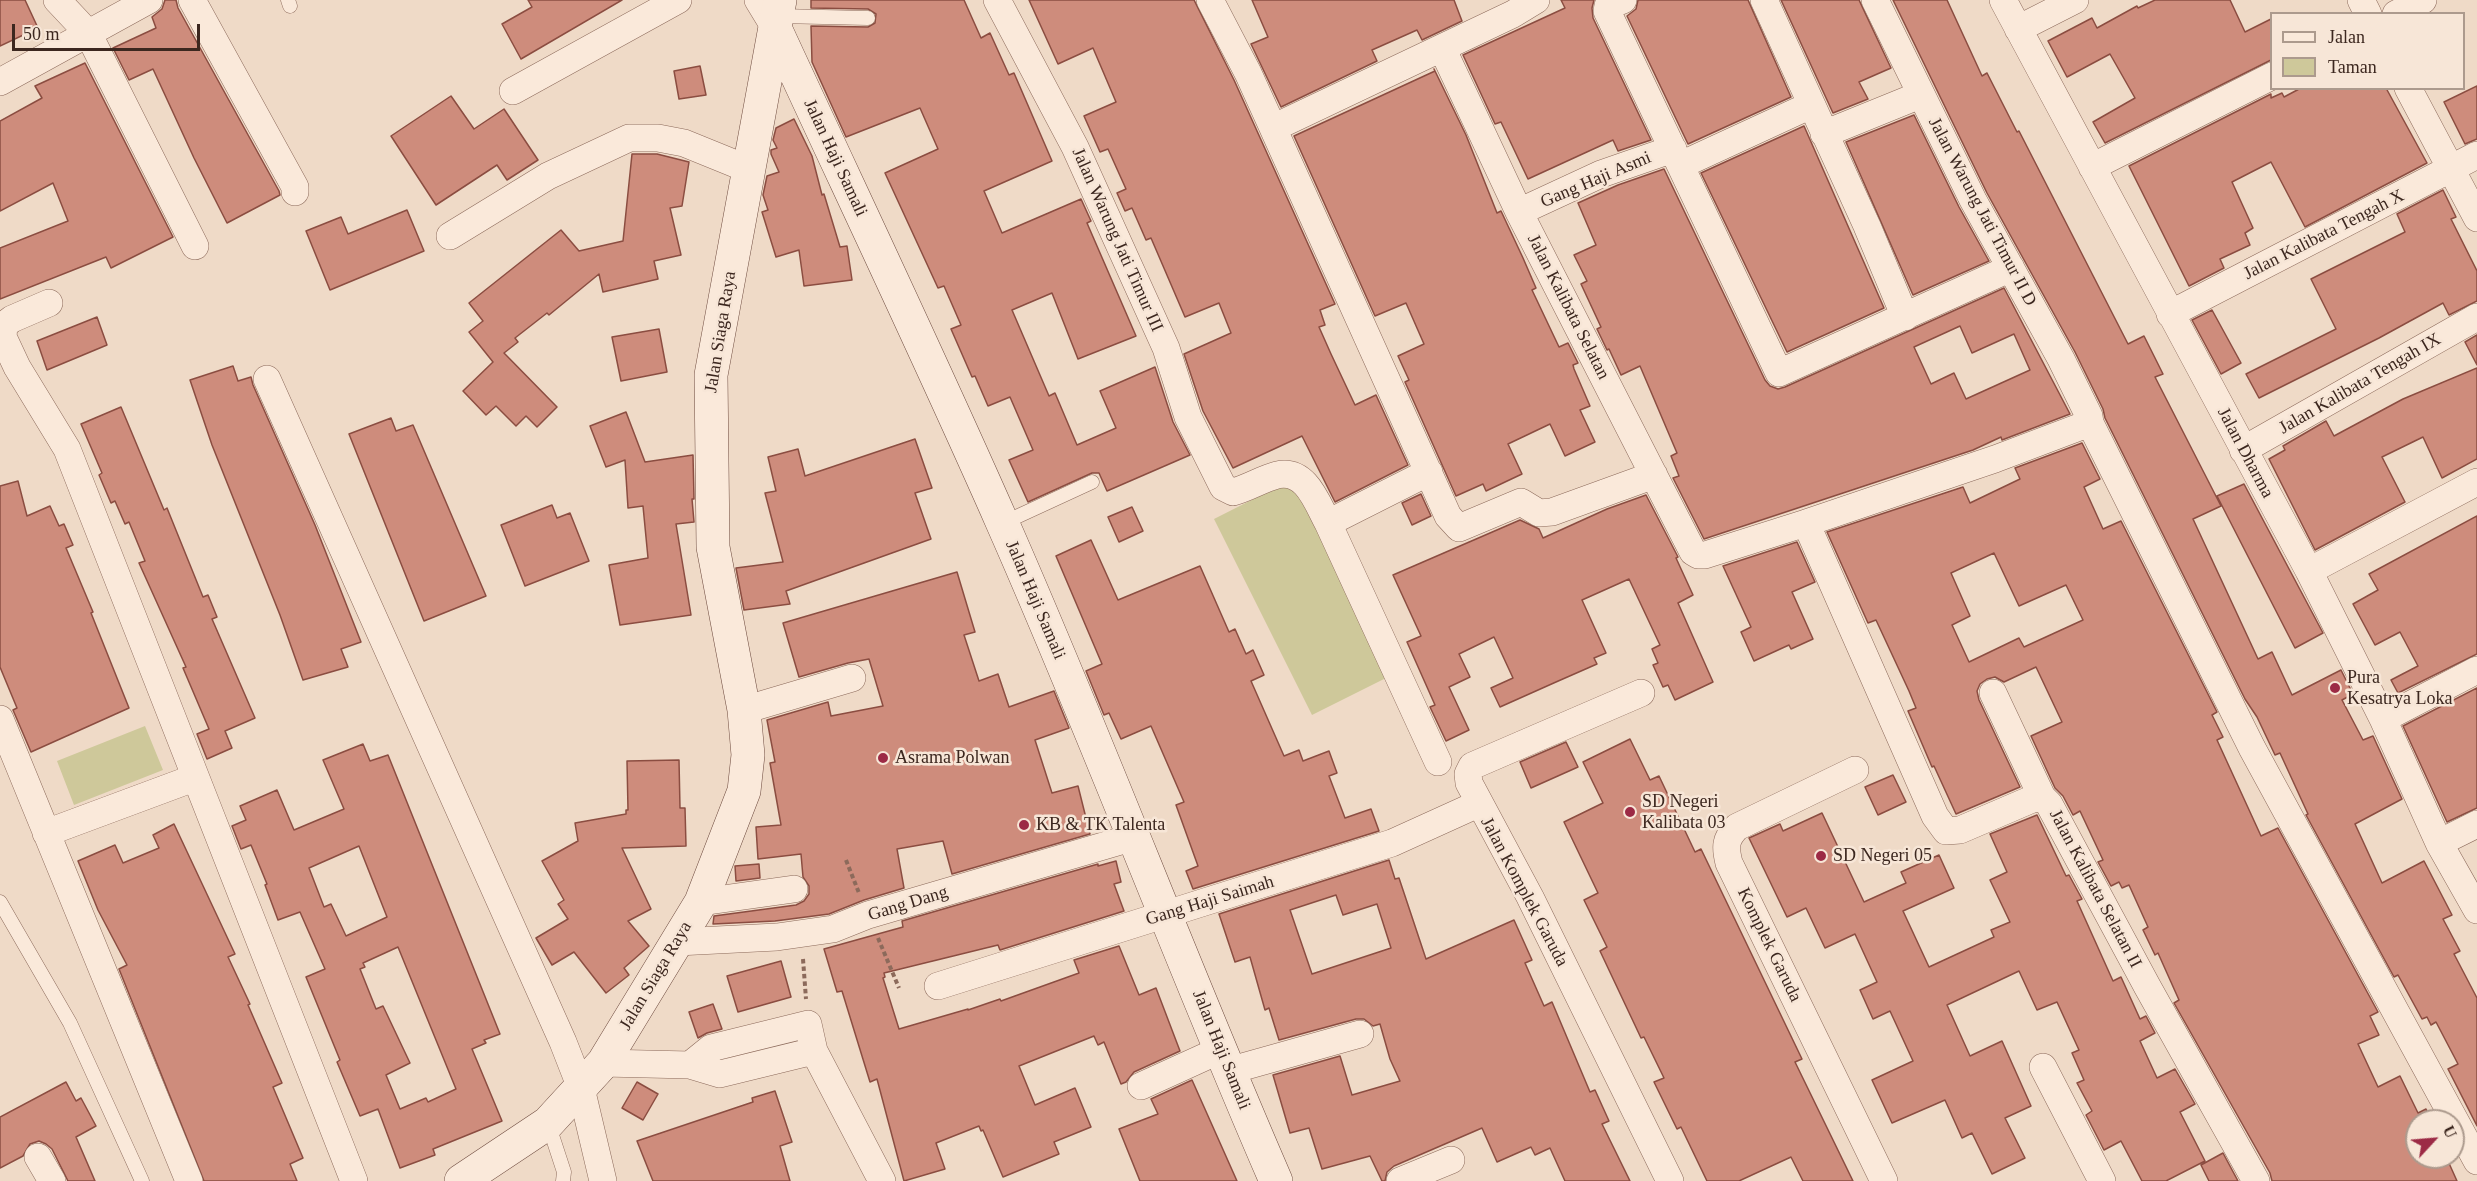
<!DOCTYPE html>
<html>
<head>
<meta charset="utf-8">
<style>
  body { margin:0 }
  #map { position:relative; width:2477px; height:1181px; overflow:hidden; background:#efdac7; font-family:Georgia,serif }
  canvas { display:block }
  .legend { position:absolute; left:2270px; top:12px; width:195px; height:78px; box-sizing:border-box; background:#f7e6d7; border:2px solid #ac9a8d; margin:0; padding:8px 10px; list-style:none; font-size:18px; color:#3c271f }
  .legend li { display:flex; align-items:center; gap:12px; height:30px }
  .legend b { width:30px; border:2px solid #ac9a8d }
  .north { position:absolute; left:2405px; top:1109px; width:60px; height:60px; box-sizing:border-box; background:#f7e6d7; border:2px solid #ac9a8d; border-radius:50%; rotate:64deg; font-size:16px; font-weight:700; line-height:24px; text-align:center; color:#3c271f }
  .north::after { content:''; display:block; margin:auto; width:21px; height:27px; background:#9c2a45; clip-path:polygon(50% 0,100% 100%,50% 72%,0 100%) }
  .scale { position:absolute; left:12px; top:24px; width:188px; height:27px; box-sizing:border-box; border:3px solid #3c271f; border-top:0; padding-left:8px; font-size:18px; line-height:21px; white-space:nowrap; color:#3c271f; -webkit-text-stroke:4px #f7e6d7; paint-order:stroke }
</style>
</head>
<body>
<div id="map">
<canvas width="2477" height="1181"></canvas>
<ul class="legend">
<li><b style="height:8px;background:#fae9da"></b>Jalan</li>
<li><b style="height:16px;background:#cec89a"></b>Taman</li>
</ul>
<div class="north">U</div>
<div class="scale">50 m</div>
</div>
<script>
const ctx = document.querySelector('canvas').getContext('2d');
ctx.lineJoin = 'round';
function paint(path, color) {
  ctx.fillStyle = color;
  ctx.fill(path, 'evenodd');
}
function trace(path, color, width, dash) {
  ctx.strokeStyle = color;
  ctx.lineWidth = width;
  ctx.lineCap = dash ? 'butt' : 'round';
  ctx.setLineDash(dash || []);
  ctx.stroke(path);
}
function drawText(font, color, halo, rows, align = 'center') {
  ctx.font = font + ' Georgia,serif';
  ctx.lineWidth = 5;
  ctx.setLineDash([]);
  ctx.textBaseline = 'middle';
  ctx.strokeStyle = halo;
  ctx.fillStyle = color;
  for (const [text, x, y, turn = 0] of rows) {
    ctx.save();
    ctx.translate(x, y);
    ctx.rotate((+turn || 0) * Math.PI / 180);
    ctx.textAlign = isNaN(turn) ? turn : align;
    if (halo) ctx.strokeText(text, 0, 0);
    ctx.fillText(text, 0, 0);
    ctx.restore();
  }
}
const green = new Path2D(`
  M1297,477L1396,673L1312,715L1214,519Z
  M145,726L163,770L74,805L57,761Z`);
const building = new Path2D(`
  M0,0H25L38,28L0,46Z
  M165,0H176L178,8L279,191L280,195L227,223L194,158L153,69L129,80L113,48L156,28L152,17L162,9Z
  M528,0H622L521,59L502,24L532,7Z
  M811,0H964L981,38L990,33L1009,75L1014,73L1052,161L984,191L1002,233L1081,199L1091,221L1087,223L1136,336L1078,359L1052,293L1012,310L1049,396L1055,393L1077,445L1116,428L1100,391L1155,367L1173,422L1190,455L1107,491L1099,473H1092L1028,502L1009,460L1033,450L1010,397L988,406L975,376L972,377L951,329L961,325L944,286L938,288L885,173L938,149L920,108L846,137L812,62L811,26L868,27L875,23L876,14L868,9L811,8Z
  M1029,0H1194L1234,80L1335,304L1320,310L1325,325L1319,327L1331,354L1355,405L1376,395L1408,465L1335,502L1302,436L1233,468L1203,411L1184,354L1231,333L1219,303L1185,317L1151,238L1146,240L1132,208L1125,211L1117,193L1126,189L1108,149L1100,152L1084,116L1116,102L1093,48L1058,64Z
  M1252,0H1454L1462,21L1422,40L1417,30L1372,50L1377,61L1281,107L1251,44L1268,37Z
  M1561,0H1594L1592,8L1593,18L1651,140L1618,151L1613,140L1528,179L1501,122L1495,124L1463,55L1565,8Z
  M1638,0H1748L1791,97L1688,144L1627,16L1636,9Z
  M1781,0H1859L1891,68L1859,82L1868,99L1833,113Z
  M1893,0H1947L1982,76L1987,73L2017,132L2019,131L2128,344L2144,336L2163,374L2155,377L2221,506L2193,519L2258,659L2272,652L2292,695L2341,670L2353,694L2342,700L2363,740L2373,736L2402,799L2355,824L2361,837L2382,883L2424,861L2452,915L2443,919L2460,951L2454,954L2477,998V1126L2448,1069L2458,1064L2436,1022L2431,1025L2427,1017L2422,1019L2398,975L2394,977L2306,815L2308,814L2280,753L2275,755L2257,717L2245,699L2105,418L2103,409L2075,352L1987,193Z
  M2155,0H2230L2245,32L2271,19V60L2105,143L2093,122L2135,98L2110,54L2067,77L2048,41L2092,18L2097,28L2137,6L2138,8Z
  M85,63L173,237L111,268L106,257L0,299V248L68,221L53,183L0,211V121L42,98L35,86Z
  M700,66L706,95L679,99L674,71Z
  M1434,69L1466,135L1497,213L1501,211L1523,258L1536,288L1532,290L1559,347L1568,343L1578,363L1573,365L1574,369L1590,406L1580,410L1595,442L1565,456L1550,424L1508,444L1522,474L1486,491L1483,484L1456,496L1405,382L1409,380L1398,356L1424,344L1406,303L1375,316L1294,136L1435,71Z
  M2477,86V139L2465,144L2444,102Z
  M2301,88H2386L2427,163L2305,227L2271,162L2232,182L2253,228L2245,233L2250,245L2220,259L2224,268L2189,286L2129,166L2271,94V98L2282,93L2284,97Z
  M451,96L474,129L504,109L538,160L507,180L497,165L436,205L391,136Z
  M1914,115L1959,207L1989,261L1913,295L1846,142Z
  M794,119L812,156L822,195L824,194L840,247L847,246L852,280L804,286L799,250L776,257L762,212L768,210L763,195L767,176L779,172L771,154V150L777,148L773,140L776,128Z
  M1804,126L1884,308L1787,352L1701,173Z
  M632,154H657L689,162L682,206L670,208L681,255L654,261L658,279L603,292L599,274L549,315L547,313L515,338L518,342L504,353L557,407L537,427L526,416L516,426L496,406L486,415L463,391L493,362L469,332L483,321L469,303L561,230L579,251L623,241Z
  M1664,169L1765,380L1770,386L1778,389L1785,387L2004,288L2070,414L2002,440L2001,437L1973,450L1704,539L1673,478L1679,476L1671,456L1677,453L1640,366L1621,375L1609,349L1607,350L1597,329L1601,327L1581,284L1587,281L1574,255L1596,245L1578,203L1618,185ZM1960,326L1972,353L2014,334L2030,370L1966,399L1954,373L1931,384L1914,347Z
  M2443,190L2456,217L2451,219L2477,271V301L2449,315L2443,303L2379,338L2259,398L2246,374L2336,329L2311,279L2405,232L2397,214Z
  M407,210L424,251L330,290L306,231L341,217L348,234Z
  M2212,310L2241,363L2221,374L2192,320Z
  M97,317L107,345L47,370L37,341Z
  M659,329L667,372L621,381L612,337Z
  M2477,335V365L2465,342Z
  M233,366L238,381L251,377L253,385L315,525L361,642L341,649L348,667L303,680L280,615L212,445L190,380Z
  M2477,368V459L2442,478L2423,437L2382,457L2405,502L2315,550L2269,459L2285,450L2283,446L2326,421L2334,436L2403,399Z
  M121,407L164,510L167,508L203,597L208,595L217,617L212,619L255,718L225,731L232,748L207,759L197,734L209,729L183,668L186,667L139,563L145,561L129,522L125,524L115,501L111,503L99,475L102,473L81,424Z
  M626,412L645,462L693,455L694,499H692L694,522L676,524L691,615L620,625L609,565L648,558L643,506L628,508L625,460L606,467L590,426Z
  M391,418L396,431L413,425L486,596L424,621L349,434Z
  M915,439L932,488L915,493L931,539L786,591L790,604L744,610L736,568L783,562L765,493L776,491L768,457L798,449L805,476Z
  M2082,443L2100,479L2084,487L2103,529L2121,521L2217,712L2212,715L2223,737L2217,740L2261,836L2278,828L2378,1012L2370,1016L2379,1035L2358,1044L2378,1087L2400,1076L2418,1113L2426,1109L2431,1121H2417V1157H2448V1161L2457,1181H2272L2270,1173L2174,1003L2179,1000L2158,953L2155,955L2143,930L2148,927L2129,885L2122,888L2119,882L2111,886L2098,862L2103,860L2080,811L2073,815L2063,796L2055,788L2031,736L2062,722L2036,667L2004,682L1995,677L1987,679L1980,684L1977,691L1979,700L2020,787L1956,814L1934,766L1932,767L1908,711L1916,708L1909,691L1876,620L1868,623L1827,532L1963,487L1970,503L2020,479L2015,468ZM1994,553L2019,606L2066,585L2083,620L2024,647L2019,638L1969,662L1952,625L1970,616L1951,573Z
  M18,481L27,516L50,506L59,526L64,524L73,545L66,548L93,612L91,613L129,708L31,752L13,710L17,708L0,667V486Z
  M2244,484L2323,633L2295,648L2217,496Z
  M1421,494L1431,516L1412,525L1402,503Z
  M1646,495L1678,557L1676,558L1693,595L1678,603L1713,682L1675,700L1668,685L1663,687L1653,665L1658,663L1652,649L1660,645L1629,579L1582,600L1606,653L1594,658L1597,664L1556,682L1500,707L1491,688L1513,678L1494,637L1459,654L1470,677L1449,687L1469,730L1446,741L1430,707L1435,705L1407,642L1421,636L1393,575L1520,520L1539,529L1543,538L1607,509Z
  M552,505L557,518L570,513L589,561L525,586L501,525Z
  M1132,507L1143,531L1119,542L1108,517Z
  M2477,516V654L2398,693L2391,680L2418,666L2400,632L2375,645L2353,604L2378,590L2369,574Z
  M1091,540L1118,600L1200,566L1229,632L1235,629L1246,654L1253,650L1264,675L1251,681L1284,756L1299,750L1303,761L1329,751L1337,773L1329,776L1345,818L1371,809L1379,831L1193,889L1186,871L1198,866L1176,805L1184,802L1151,726L1121,739L1109,713L1104,715L1086,671L1102,664L1056,556Z
  M1797,542L1815,582L1792,592L1813,639L1791,649L1789,645L1754,661L1741,632L1751,627L1723,566Z
  M957,572L975,632L964,635L979,681L998,674L1009,707L1054,691L1069,728L1035,740L1052,793L1078,786L1090,834L952,874L943,841L897,849L904,888L864,900L829,914L775,921L713,924L714,916L796,905L804,901L809,894V886L803,877L801,854L758,859L756,827L781,825L770,763L775,762L767,720L828,702L831,716L883,706L869,659L848,663L799,677L783,623Z
  M2477,688V808L2447,822L2403,726Z
  M1630,739L1650,780L1659,776L1695,852L1701,849L1802,1059L1795,1062L1853,1181H1803L1791,1157L1739,1181H1707L1681,1127L1677,1129L1654,1082L1664,1078L1644,1037L1641,1038L1600,951L1607,947L1584,900L1598,893L1564,822L1603,803L1583,762Z
  M1566,742L1578,767L1531,788L1520,762Z
  M363,744L370,761L388,755L500,1034L484,1040L486,1043L472,1049L502,1121L433,1149L435,1155L400,1168L378,1109L360,1116L337,1062L340,1060L306,977L325,969L300,912L278,920L265,885L267,884L251,845L241,849L232,826L246,820L240,806L277,790L294,830L344,809L323,760ZM359,846L387,917L346,936L331,904L324,907L309,868ZM398,947L456,1089L428,1102L426,1098L400,1109L386,1075L410,1063L383,1006L376,1009L360,969L365,967L363,963Z
  M679,760L680,808H685L686,846L622,848L651,909L628,921L649,946L624,968L629,975L606,993L574,952L552,965L536,938L568,919L558,904L564,900L542,861L578,841L575,823L626,814V810H628L627,761Z
  M1893,775L1906,802L1878,815L1865,787Z
  M1822,813L1864,902L1906,883L1901,872L1939,855L1954,888L1903,911L1929,967L1994,937L1991,930L2010,922L1990,880L2007,872L1990,834L2037,815L2066,876L2069,875L2082,899L2077,901L2113,981L2121,977L2140,1019L2146,1016L2155,1033L2140,1041L2157,1078L2175,1069L2195,1104L2180,1112L2205,1161L2166,1181H2142L2121,1141L2104,1150L2086,1115L2092,1111L2077,1083L2084,1080L2072,1053L2079,1050L2057,1002L2037,1010L2019,971L1947,1005L1970,1056L2002,1041L2031,1106L2005,1118L2025,1158L1992,1174L1972,1133L1962,1138L1945,1100L1892,1123L1872,1080L1913,1061L1890,1011L1873,1019L1860,990L1877,982L1855,934L1825,948L1806,908L1787,917L1749,838L1780,824L1783,831Z
  M174,824L235,954L228,957L250,1004L248,1005L282,1083L273,1087L303,1158L290,1164L297,1181H204L119,969L127,965L98,910L78,861L115,845L123,863L159,848L153,835Z
  M1389,860L1395,879L1399,878L1426,959L1514,920L1532,960L1525,963L1544,1006L1552,1002L1590,1092L1595,1090L1609,1121L1602,1124L1630,1181H1565L1550,1148L1535,1155L1531,1147L1497,1162L1482,1128L1394,1166L1387,1172L1385,1181H1382L1370,1156L1322,1169L1309,1128L1290,1133L1273,1075L1340,1056L1352,1095L1400,1081L1390,1059L1380,1024L1373,1026L1364,1019H1356L1279,1040L1269,1008L1265,1010L1250,957L1235,962L1219,914ZM1336,895L1343,915L1377,904L1391,948L1312,974L1290,910Z
  M1116,861L1121,882L1114,884L1124,911L1000,950L998,945L884,973L885,977L883,978L899,1029L968,1009V1010L1000,999L1001,1001L1079,973L1074,960L1119,946L1139,995L1156,988L1180,1051L1134,1072L1126,1082L1121,1084L1104,1042L1098,1045L1094,1036L1019,1066L1035,1105L1075,1088L1091,1127L1054,1142L1059,1154L1003,1177L983,1130L981,1131L979,1126L936,1143L945,1169L904,1181L877,1079L870,1082L842,991L837,992L824,949L903,927L902,921L1098,864V866Z
  M759,864L760,878L736,881L735,866Z
  M781,961L791,997L738,1012L727,976Z
  M713,1004L722,1029L707,1033L698,1038L689,1012Z
  M1192,1080L1237,1181H1140L1119,1129L1158,1114L1151,1099Z
  M66,1082L76,1101L81,1098L96,1126L76,1137L95,1181H68L52,1149L46,1144L39,1141L30,1144L23,1156L0,1168V1117Z
  M637,1082L658,1094L643,1120L622,1108Z
  M775,1091L792,1142L780,1146L790,1181H653L637,1141L753,1102L752,1098Z
  M2223,1153L2238,1181H2209L2201,1165Z`);
const path = new Path2D(`
  M846,860L859,893
  M878,938L899,988
  M803,959L806,999`);
const lane = new Path2D(`
  M288,0L290,6
  M778,16L868,18
  M1003,523L1092,482
  M0,902L70,1023L142,1181
  M548,1123L564,1172L563,1181`);
const street = new Path2D(`
  M57,0L88,33L195,246
  M192,0L295,187V192
  M758,0L775,28
  M997,0L1075,147L1166,348L1188,417L1223,487L1233,492C1248,488 1262,479 1277,475C1306,468 1317,503 1328,523L1438,762
  M1210,0L1248,73L1273,128L1513,14L1536,0
  M1623,0L1608,6L1607,11L1779,373L2011,268
  M1764,0L1867,226L1905,317
  M1875,0L1973,200L2061,359L2089,416L2090,423L2252,748L2477,1161
  M2003,0L2309,571L2383,719L2439,843L2477,910
  M2361,0L2368,14
  M2396,14L2423,0
  M2018,29L2075,0
  M1442,48L1519,212L1693,552L1698,555H1705L1806,523L1935,816L1946,831L1960,830L2030,800L2042,797L2049,804L2147,986L2256,1181
  M0,82L149,0
  M2408,88L2477,218
  M513,91L678,0
  M1273,128L1448,516L1459,528L1521,502L1539,513L1552,512L1654,475
  M1824,134L1920,95
  M1681,165L1811,105
  M2092,167L2272,76
  M1519,212L1601,174L1673,149
  M450,236L548,176L629,138H658L684,143L748,169
  M49,303L12,319L4,325L3,337L17,367L67,449L354,1181
  M2170,314L2477,155
  M267,379L563,1042L581,1088L603,1181
  M2243,450L2477,317
  M1328,523L1429,472
  M1806,523L1995,459L2090,423
  M2309,571L2477,482
  M1641,693L1472,766L1468,774L1469,783L1530,897L1670,1181
  M1993,693L2042,797
  M744,710L852,678
  M0,719L189,1181
  M2383,719L2477,670
  M1855,770L1737,827C1725,839 1725,847 1729,863L1884,1181
  M46,833L194,778
  M2439,843L2477,824
  M701,902L794,889
  M677,942L777,937L833,929L868,915L1134,837
  M938,986L1392,843L1478,804
  M603,1063L690,1065L720,1074L814,1051
  M690,1065L711,1048L808,1024L814,1051L882,1181
  M2043,1067L2102,1181
  M1228,1071L1360,1034
  M1141,1086L1220,1050
  M38,1157L52,1181
  M1400,1181L1451,1160`);
const secondary = new Path2D(`
  M775,28C851,193 929,356 1002,522C1098,739 1181,963 1276,1181
  M461,1181L548,1123L603,1063L701,902L744,791L748,755L744,710L713,547L711,375L780,0`);
const markers = [
  [2335,688,6,"#9c2a45"],
  [883,758,6,"#9c2a45"],
  [1630,812,6,"#9c2a45"],
  [1024,825,6,"#9c2a45"],
  [1821,856,6,"#9c2a45"]
];
const streetNames = [
  ["Jalan Haji Samali",835,158,65],
  ["Gang Haji Asmi",1596,180,-23],
  ["Jalan Warung Jati Timur II D",1982,212,62],
  ["Jalan Kalibata Tengah X",2324,235,-27],
  ["Jalan Warung Jati Timur III",1117,240,66],
  ["Jalan Kalibata Selatan",1568,307,63],
  ["Jalan Siaga Raya",721,332,-81],
  ["Jalan Kalibata Tengah IX",2360,384,-30],
  ["Jalan Dharma",2245,453,62],
  ["Jalan Haji Samali",1035,600,67],
  ["Jalan Kalibata Selatan II",2095,889,62],
  ["Jalan Komplek Garuda",1524,892,62],
  ["Gang Haji Saimah",1210,901,-17],
  ["Gang Dang",908,904,-17],
  ["Komplek Garuda",1769,945,64],
  ["Jalan Siaga Raya",656,976,-59],
  ["Jalan Haji Samali",1221,1050,68]
];
const poiNames = [
  ["Pura",2347,678],
  ["Kesatrya Loka",2347,699],
  ["Asrama Polwan",895,758],
  ["SD Negeri",1642,802],
  ["Kalibata 03",1642,823],
  ["KB & TK Talenta",1036,825],
  ["SD Negeri 05",1833,856]
];
paint(green, '#cec89a');
paint(building, '#ce8c7c');
trace(building, '#8b4d41', 1.5);
trace(lane, '#8c6a5b', 15);
trace(street, '#8c6a5b', 28);
trace(secondary, '#6e4b3f', 34);
trace(path, '#8c6a5b', 4, [4.5, 3]);
trace(lane, '#fae9da', 14);
trace(street, '#fae9da', 27);
trace(secondary, '#fae9da', 33);
for (const [x, y, r, color] of markers) {
  const dot = new Path2D();
  dot.arc(x, y, r, 0, 2 * Math.PI);
  ctx.fillStyle = color;
  ctx.fill(dot);
  trace(dot, '#f7e6d7', 2);
}
drawText('18px', '#3c271f', '#f7e6d7', streetNames);
drawText('18px', '#3c271f', '#f7e6d7', poiNames, 'left');
</script>
</body>
</html>
